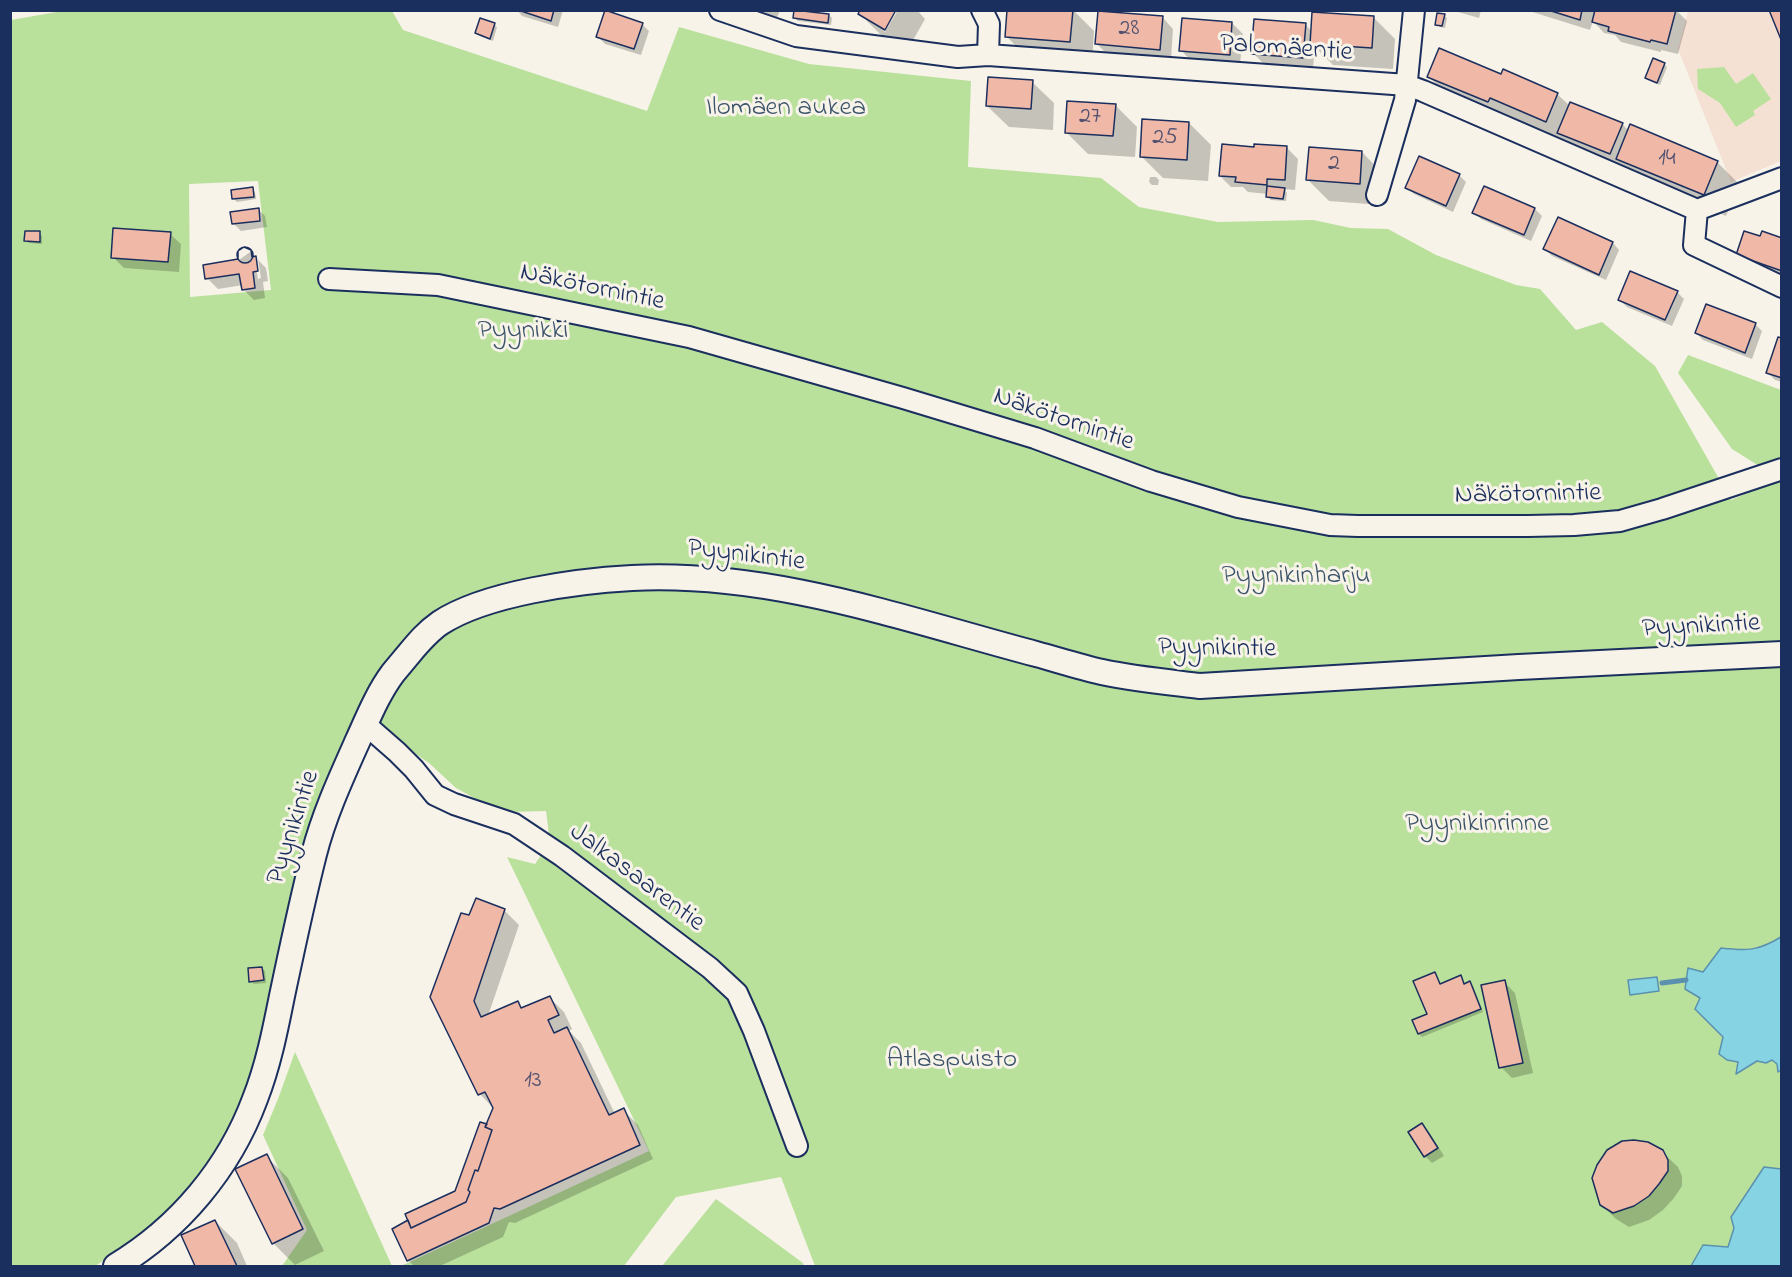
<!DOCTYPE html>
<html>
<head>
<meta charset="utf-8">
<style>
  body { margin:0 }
  #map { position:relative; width:1792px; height:1277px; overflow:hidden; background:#f7f3e8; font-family:"Indie Flower",sans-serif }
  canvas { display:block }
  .frame { position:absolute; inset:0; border:12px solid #1b2f5e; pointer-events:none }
</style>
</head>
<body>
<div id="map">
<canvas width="1792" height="1277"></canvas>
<div class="frame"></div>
</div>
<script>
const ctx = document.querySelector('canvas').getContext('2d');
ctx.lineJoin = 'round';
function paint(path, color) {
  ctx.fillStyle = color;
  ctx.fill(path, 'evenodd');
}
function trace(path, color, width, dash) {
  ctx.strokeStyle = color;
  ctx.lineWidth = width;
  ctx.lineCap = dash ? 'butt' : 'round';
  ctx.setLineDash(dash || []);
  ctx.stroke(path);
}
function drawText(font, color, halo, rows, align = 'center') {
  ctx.font = font + ' "Indie Flower",sans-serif';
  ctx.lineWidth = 6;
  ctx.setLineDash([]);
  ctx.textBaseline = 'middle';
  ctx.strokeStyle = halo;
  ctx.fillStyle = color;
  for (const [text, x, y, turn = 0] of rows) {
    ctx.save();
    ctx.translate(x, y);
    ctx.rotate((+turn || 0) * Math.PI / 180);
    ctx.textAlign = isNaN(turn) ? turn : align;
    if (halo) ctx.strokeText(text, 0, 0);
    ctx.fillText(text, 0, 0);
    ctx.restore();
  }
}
const built = new Path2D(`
  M1688,11H1781V161L1731,182L1678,49Z`);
const green = new Path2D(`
  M68,10L392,11L403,30L647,111L679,27L809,64L971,81L968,167L1101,178L1139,207L1218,222L1313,220L1351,228L1388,229L1436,255L1516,285L1540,289L1576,330L1602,322L1655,366L1731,500L1781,479V937C1759,951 1747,951 1721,948L1695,1009L1723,1037L1727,1060L1738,1062L1744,1070L1757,1061L1766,1063L1772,1059L1777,1063L1779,1072L1781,1070V1169L1764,1167L1731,1217L1734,1228L1728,1247L1703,1245L1691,1266H815L781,1177L676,1197L624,1266H401L649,1151L507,857L535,864L550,842L546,811L510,812L485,804L456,788L429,763L359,715L276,1022L239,1123L155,1228L95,1266H11V20ZM258,181L271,290L190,297L189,184Z
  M1724,67L1736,84L1753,73L1771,99L1753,111L1755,115L1736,127L1720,103L1698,89L1697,69Z
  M1688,355L1781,390V460L1759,466L1732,449L1678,373Z
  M295,1052L392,1266H282L307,1230L263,1135L278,1099Z
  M716,1199L803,1263L804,1266H662Z`);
const water = new Path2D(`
  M1781,937V1070L1778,1072L1777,1064L1772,1060L1766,1063L1757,1061L1736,1074L1738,1062L1727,1060L1719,1054L1723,1037L1695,1009L1700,998L1685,989L1688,968L1703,972L1721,948C1747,951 1758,951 1781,937Z
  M1657,977L1659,991L1630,995L1628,980Z
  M1764,1167L1781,1169V1266H1691L1703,1245L1728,1247L1734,1228L1731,1217Z`);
const shadow = new Path2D(`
  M517,10H563L558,27L522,16Z
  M753,10H780L777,18Z
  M894,10L883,30L885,32L898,10H917L925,19L907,51L882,36L860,14Z
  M1009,10H1073L1094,31L1092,63L1028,58L1007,37Z
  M1451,10H1481L1479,18Z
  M1526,10H1676L1687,21L1678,54L1661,50V52L1621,42L1615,35L1604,33L1593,21L1590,30Z
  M829,15L832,18L831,25L798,21L795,18Z
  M1444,15L1447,18L1445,28L1440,27L1437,24Z
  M1163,18L1173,29L1171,60L1108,55L1097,44Z
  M1374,18L1395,39L1393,69L1333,65L1315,47L1313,68L1264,64L1253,53L1305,24L1312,32Z
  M1232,23L1243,34L1240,65L1191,61L1181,50Z
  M494,24L497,27L493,41L480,36L477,33Z
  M642,24L649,31L641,55L605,44L598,37Z
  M1664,64L1667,67L1660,85L1650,81L1647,78Z
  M1502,75L1557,94L1570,106L1622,124L1629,131L1717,162L1739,184L1726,216L1581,154L1568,141L1512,119L1450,98L1429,77Z
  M1032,82L1054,103L1053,130L1009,127L987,106Z
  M1115,105L1137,127L1135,157L1088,154L1066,132Z
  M1189,123L1211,145L1208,181L1163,178L1141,156Z
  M1287,148L1298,159L1295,190L1284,189L1287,193L1286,201L1271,200L1268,197V194L1248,192L1243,187H1231L1220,176Z
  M1362,152L1383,174L1381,205L1329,201L1307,179Z
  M1459,175L1466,182L1453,212L1414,194L1407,187Z
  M1150,177H1156L1159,180L1158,185H1152L1149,182Z
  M1485,188L1535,209L1542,216L1531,241L1481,219L1474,212Z
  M252,189L255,192L256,199L237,202L234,199Z
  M258,209L265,216L267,227L241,231L234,224Z
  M1559,219L1613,243L1619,250L1606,280L1552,256L1545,249Z
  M39,233L42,236V244L29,243L26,240Z
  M170,234L181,244L179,272L124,268L113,257Z
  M1761,238L1782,240V284L1759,276L1738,254Z
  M250,252L266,268L268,281L263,282L265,298L254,300L243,289V285L218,289L207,278L239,260ZM254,256L258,260L261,278L258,279Z
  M1677,292L1684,299L1672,326L1627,307L1620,300Z
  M1755,324L1762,331L1752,359L1703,340L1696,333Z
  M1782,339V382L1775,380L1768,373Z
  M504,910L519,925L488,1016L517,1003L523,1009L549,997L564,1012L572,1029L569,1031L581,1043L615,1114L623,1110L638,1125L653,1159L515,1223L509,1222L503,1237L440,1266H414L408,1260L456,1192L494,1109L480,1094L432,997L470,917Z
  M262,968L265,971L266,983L254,984L251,981Z
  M1435,973L1441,985L1460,977L1465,985L1470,983L1473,986L1483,1012L1422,1037L1419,1034L1414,1021L1428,1015Z
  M1504,982L1515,993L1533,1073L1512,1078L1501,1067Z
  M1422,1125L1429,1132L1444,1156L1432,1163L1425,1156Z
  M1662,1152L1678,1167L1682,1176V1186L1674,1198L1663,1210L1649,1220L1629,1227L1616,1219L1601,1204Z
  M266,1156L288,1178L324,1251L295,1265L273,1243Z
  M215,1221L237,1243L247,1266H197L183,1236Z`);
const stream = new Path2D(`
  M1662,983L1686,980`);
const building = new Path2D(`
  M518,10H554L551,21Z
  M605,10L643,23L634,49L596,37Z
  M794,10L829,14L828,23L793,18Z
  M860,10H896L885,30L858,14Z
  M1007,10H1073L1070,42L1005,37Z
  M1548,10H1582L1580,20Z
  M1595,10H1676L1667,44L1651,40L1650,42L1608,31L1609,27L1592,22Z
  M1769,10H1782V42Z
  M1098,11L1163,16L1160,50L1095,44Z
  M1312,12L1374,16L1372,48L1310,44Z
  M1437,13L1445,14L1442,26L1435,25Z
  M480,18L495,23L490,39L475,33Z
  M1182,18L1232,22L1230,55L1179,51Z
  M1254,19L1306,23L1303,58L1251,54Z
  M1439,48L1501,74L1503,69L1558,93L1546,122L1490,98L1488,102L1427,77Z
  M1653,58L1665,63L1657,83L1645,78Z
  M988,77L1033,80L1031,109L986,106Z
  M1067,101L1116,104L1113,136L1065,133Z
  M1570,102L1623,123L1610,154L1557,133Z
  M1142,119L1189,122L1187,160L1140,157Z
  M1630,124L1718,161L1704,195L1616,159Z
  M1222,144L1254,147V144L1287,146L1285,180L1267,179V185L1235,182L1236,177L1219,176Z
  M1309,147L1362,151L1360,184L1306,180Z
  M1419,156L1460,174L1446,206L1405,188Z
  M1267,186L1285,188L1283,199L1266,197Z
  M1484,186L1535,208L1524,235L1472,213Z
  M253,187L254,197L232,199L231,190Z
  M259,208L260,221L232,224L230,212Z
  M1558,217L1613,242L1599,275L1543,249Z
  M113,228L171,232L168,262L111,258Z
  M25,231H40V242L24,241Z
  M1744,231L1760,236L1762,231L1782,238V271L1736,255Z
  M244,247L251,250L252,257L256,256L258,271L253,272L255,288L242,290L239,274L205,279L203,265L238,259V251Z
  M237 255a8 8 0 1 1 16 0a8 8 0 1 1-16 0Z
  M1630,271L1678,291L1665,320L1618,300Z
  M1706,304L1756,323L1745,353L1695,333Z
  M1778,337L1782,338V378L1766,373Z
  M476,898L505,909L474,1001L481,1017L518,1001L521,1008L550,996L559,1015L548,1020L554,1033L567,1027L609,1115L624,1108L640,1145L500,1209L494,1208L489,1223L407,1261L392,1229L408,1220L411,1228L466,1202L470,1192L468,1190L475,1170L478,1171L492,1130L485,1127L493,1108L485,1092L478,1095L430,997L461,913L469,915Z
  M262,967L264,980L249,982L248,968Z
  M1435,972L1440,984L1461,975L1464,984L1470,981L1481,1009L1418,1034L1412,1020L1427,1014L1413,981Z
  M1505,980L1523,1063L1499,1068L1481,985Z
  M480,1122L487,1124L485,1127L492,1130L478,1171L475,1170L468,1190L470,1192L466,1202L411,1228L405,1214L455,1191Z
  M1422,1123L1438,1148L1424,1157L1408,1132Z
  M1634,1140L1648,1142L1663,1150L1668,1160V1171L1659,1184L1649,1196L1634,1206L1613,1213L1600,1205L1592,1178L1597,1165L1607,1150L1622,1141Z
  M267,1154L303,1229L272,1244L235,1169Z
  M215,1220L237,1266H195L181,1235Z`);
const minor = new Path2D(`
  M720,10L796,36L958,57L988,55L1407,85L1423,91L1697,210
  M982,10L989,24L988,55
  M1377,195L1405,100L1414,10
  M1697,210L1694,245L1782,287
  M1697,210L1782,178
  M329,279L438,285L689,337L903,398L1035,438L1151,481L1238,507L1330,525L1358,526H1528L1574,525L1620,521L1662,509L1782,469
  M365,724L397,752L414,769L435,795L454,804L514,824L562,856L710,968L737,993L754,1031L797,1146`);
const tertiary = new Path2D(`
  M116,1266C179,1228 229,1169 255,1099C268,1066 275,1031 282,996C292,949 302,901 314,854C324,815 341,778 358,740C368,718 378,693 393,673C398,667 403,661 408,655C418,643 427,632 440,623C486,593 577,581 632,578C771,571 904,619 1036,654C1058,660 1080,667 1102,672C1135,679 1167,682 1200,686L1519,667L1782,654`);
const numberNames = [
  ["28",1129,30],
  ["27",1090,118],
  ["25",1165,139],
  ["14",1667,160],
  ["2",1334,165],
  ["13",533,1082]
];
const streetNames = [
  ["Palomäentie",1286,50,4],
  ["Näkötornintie",592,289,12],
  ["Näkötornintie",1063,421,19],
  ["Näkötornintie",1528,496,-1],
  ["Pyynikintie",746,557,7],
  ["Pyynikintie",1701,628,-3],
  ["Pyynikintie",1217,650,1],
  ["Pyynikintie",295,828,-72],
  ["Jalkasaarentie",636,879,37]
];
const parkNames = [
  ["Ilomäen aukea",786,110],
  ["Pyynikki",523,333],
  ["Pyynikinharju",1296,578],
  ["Pyynikinrinne",1477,826],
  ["Atlaspuisto",952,1062]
];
paint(built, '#f5e1d4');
paint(green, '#b9e19c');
paint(water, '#86d3e4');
trace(water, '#5b91ae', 1.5);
paint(shadow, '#0003');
trace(stream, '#5b91ae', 5);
paint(building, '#f0b8a6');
trace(building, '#1b2f5e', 1.5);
trace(minor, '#1b2f5e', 24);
trace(tertiary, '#1b2f5e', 28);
trace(minor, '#f7f3e8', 20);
trace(tertiary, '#f7f3e8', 24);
drawText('24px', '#505170', null, numberNames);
drawText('27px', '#1b2f5e', '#f7f3e8', streetNames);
drawText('27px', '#3b536a', '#f7f3e8', parkNames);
</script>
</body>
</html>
